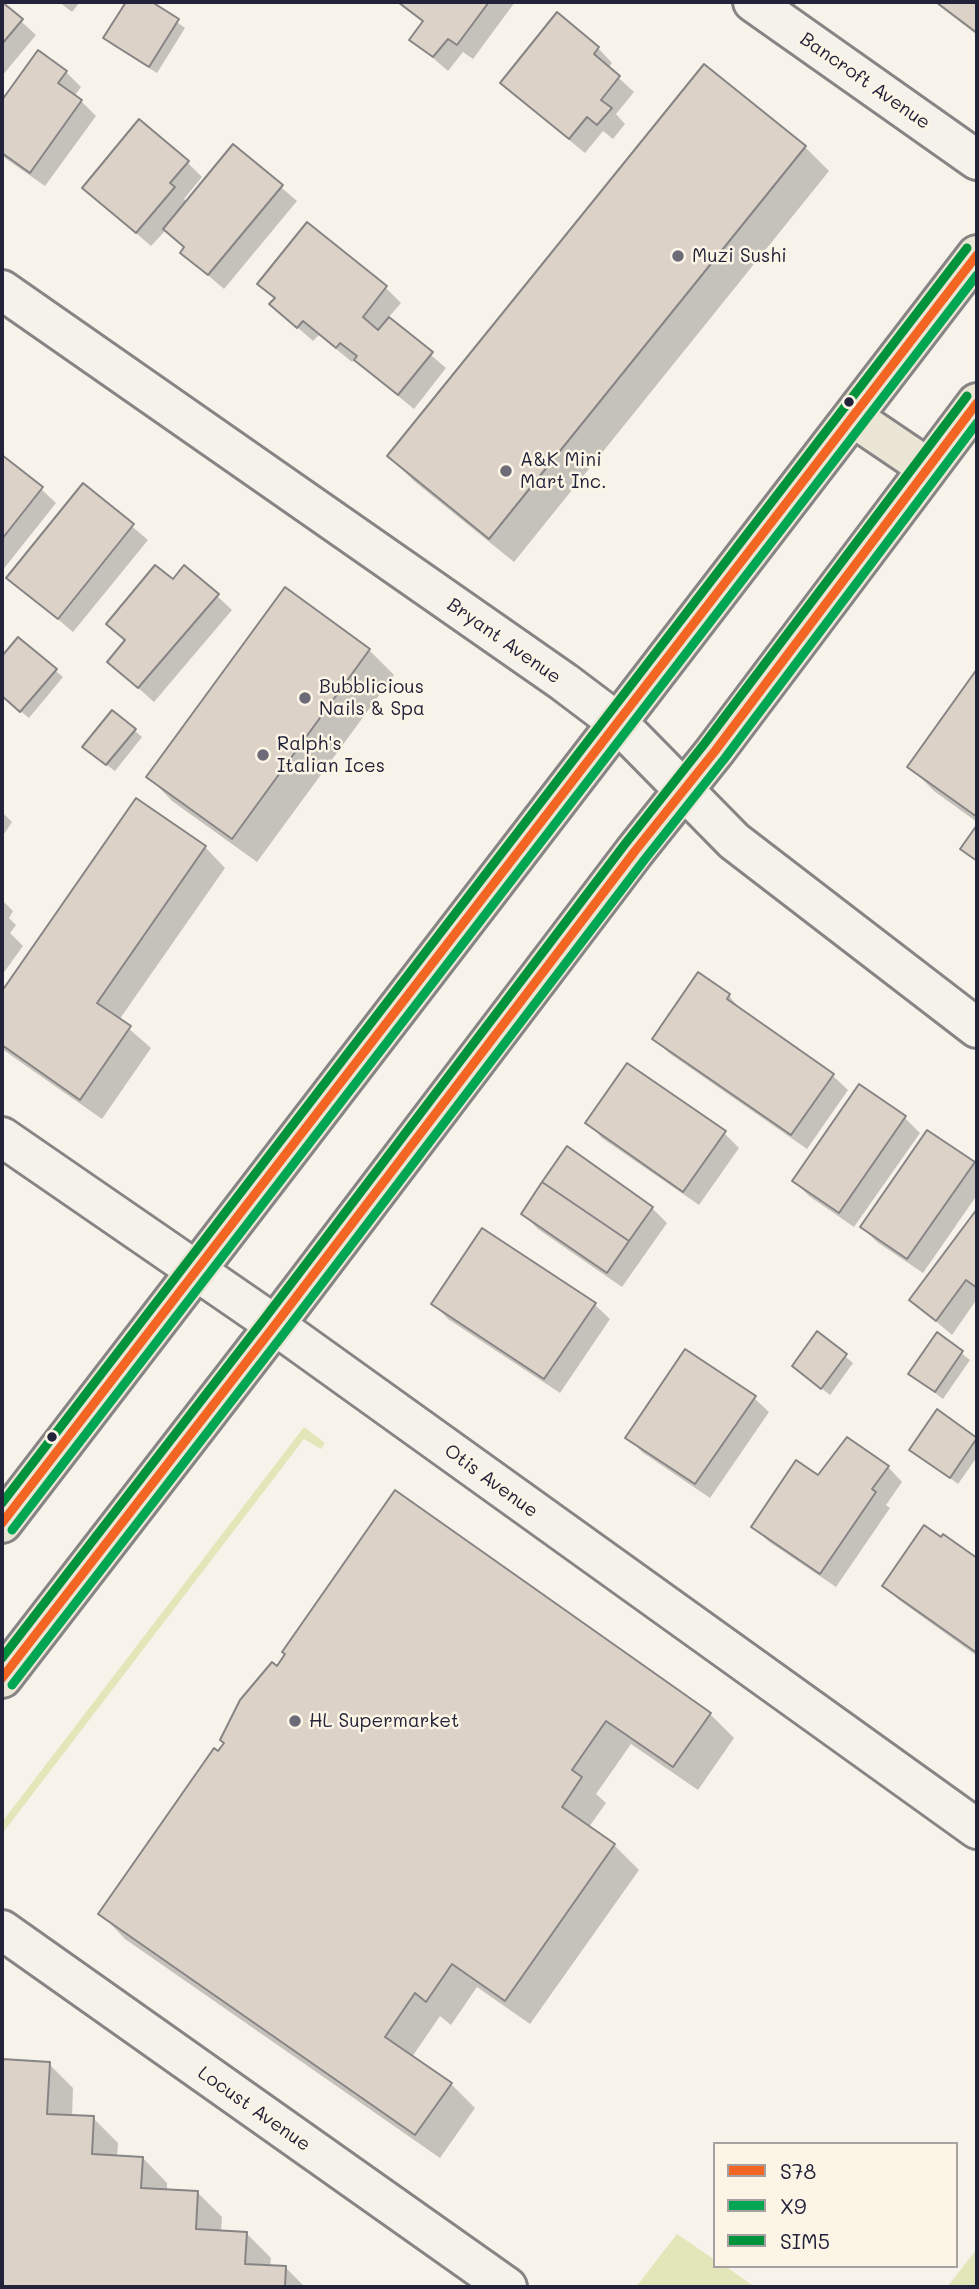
<!DOCTYPE html>
<html>
<head>
<meta charset="utf-8">
<style>
  body { margin:0 }
  #map { position:relative; width:979px; height:2289px; overflow:hidden; background:#f7f3ea; font-family:Mali,sans-serif }
  canvas { display:block }
  .frame { position:absolute; inset:0; border:4px solid #22223b; pointer-events:none }
  .legend { position:absolute; left:713px; top:2142px; width:245px; height:126px; box-sizing:border-box; background:#fcf5e5; border:2px solid #a5a1a1; margin:0; padding:9px 12px; list-style:none; font-size:21px; color:#22223b }
  .legend li { display:flex; align-items:center; gap:14px; height:35px }
  .legend b { width:35px; border:2px solid #a5a1a1 }
</style>
</head>
<body>
<div id="map">
<canvas width="979" height="2289"></canvas>
<div class="frame"></div>
<ul class="legend">
<li><b style="height:9px;background:#f26522"></b>S78</li>
<li><b style="height:9px;background:#00a651"></b>X9</li>
<li><b style="height:9px;background:#00933c"></b>SIM5</li>
</ul>
</div>
<script>
const ctx = document.querySelector('canvas').getContext('2d');
ctx.lineJoin = 'round';
function paint(path, color) {
  ctx.fillStyle = color;
  ctx.fill(path, 'evenodd');
}
function trace(path, color, width, dash) {
  ctx.strokeStyle = color;
  ctx.lineWidth = width;
  ctx.lineCap = dash ? 'butt' : 'round';
  ctx.setLineDash(dash || []);
  ctx.stroke(path);
}
function drawText(font, color, halo, rows, align = 'center') {
  ctx.font = font + ' Mali,sans-serif';
  ctx.lineWidth = 5;
  ctx.setLineDash([]);
  ctx.textBaseline = 'middle';
  ctx.strokeStyle = halo;
  ctx.fillStyle = color;
  for (const [text, x, y, turn = 0] of rows) {
    ctx.save();
    ctx.translate(x, y);
    ctx.rotate((+turn || 0) * Math.PI / 180);
    ctx.textAlign = isNaN(turn) ? turn : align;
    if (halo) ctx.strokeText(text, 0, 0);
    ctx.fillText(text, 0, 0);
    ctx.restore();
  }
}
const green = new Path2D(`
  M304,1427L325,1443L321,1449L304,1439L2,1834V1822Z
  M677,2234L715,2260V2266H725L755,2287H636Z
  M977,2249V2287H947Z`);
const shadow = new Path2D(`
  M59,2H80L72,12Z
  M128,2H149L185,28L157,73L112,45L105,37Z
  M396,2H515L473,59L463,52L448,71L411,39L424,23Z
  M934,2H977V35Z
  M2,4L36,35L2,76Z
  M598,48L612,63L608,68L634,92L616,114L625,124L613,139L603,131L585,153L517,97L502,83Z
  M38,52L66,72L81,87L75,95L96,116L45,186L2,156V103Z
  M233,146L297,201L224,289L182,253L185,248L166,230L151,246L84,188L187,162L202,177L184,199L187,202Z
  M805,147L829,171L514,562L414,481L389,456Z
  M308,224L386,288L401,303L388,318L446,368L414,409L371,374L355,358L352,362L319,335L313,341L271,304L275,299L260,284Z
  M2,458L41,489L56,503L2,571Z
  M83,485L148,540L73,632L8,577Z
  M173,582L217,596L232,610L154,702L109,662L126,641L108,623Z
  M285,589L369,650L394,675L257,862L172,801L148,776Z
  M18,639L63,677L29,718L2,696V659Z
  M977,672V822L934,791L910,767Z
  M134,730L142,737L115,771L92,754Z
  M137,801L205,847L225,868L119,1020L151,1048L102,1119L2,1049V994Z
  M2,812L12,822L2,837Z
  M2,900L13,911L9,918L16,925L10,933L23,946L2,975Z
  M729,996L743,1012L833,1076L848,1090L807,1149L669,1053L654,1038Z
  M860,1086L905,1118L920,1133L854,1227L809,1196L794,1181Z
  M588,1123L724,1133L739,1148L699,1205L602,1138Z
  M974,1164L977,1167V1195L923,1273L877,1242L862,1227Z
  M652,1208L667,1223L622,1287L538,1229L523,1214Z
  M977,1211V1299L952,1335L911,1300Z
  M434,1304L595,1305L610,1319L560,1393L448,1319Z
  M818,1334L853,1363L830,1395L802,1373Z
  M938,1335L970,1360L943,1399L910,1374Z
  M754,1398L769,1412L710,1498L642,1452L628,1437Z
  M938,1412L977,1441V1457L958,1484L911,1450Z
  M888,1467L902,1482L886,1505L890,1508L836,1587L768,1541L754,1527L818,1477Z
  M944,1537L977,1560V1656L899,1600L884,1586Z
  M277,1668L710,1714L734,1738L698,1790L631,1744L596,1794L606,1803L589,1827L614,1845L639,1870L530,2024L477,1987L451,2025L440,2016L412,2057L451,2084L475,2108L440,2158L125,1939L101,1914L218,1754Z
  M2,2061L49,2064L73,2088L72,2117L93,2118L118,2143L117,2157L143,2158L167,2183V2191L197,2192L222,2217L221,2232L247,2234L271,2258L270,2267H285L305,2287H2Z`);
const building = new Path2D(`
  M2,2L23,19L2,44Z
  M126,2H152L179,19L149,67L103,38Z
  M398,2H489L457,45L448,39L433,57L409,40L423,21Z
  M936,2H977V33Z
  M557,12L599,47L594,54L620,76L601,100L612,108L597,125L587,117L569,139L500,83Z
  M38,50L67,71L58,83L82,100L30,173L2,153V100Z
  M704,64L806,146L489,539L387,456Z
  M139,119L189,161L170,183L175,187L136,233L82,188Z
  M233,144L283,185L208,275L180,253L184,247L163,229Z
  M307,222L387,286L363,317L378,330L389,317L433,352L398,395L354,360L357,356L340,343L336,348L303,321L297,328L269,304L275,298L257,284Z
  M2,455L43,487L2,539Z
  M83,483L134,524L58,619L6,578Z
  M155,565L173,579L184,565L219,594L138,688L107,662L125,640L106,624Z
  M285,587L370,649L232,839L146,777Z
  M18,637L57,669L20,712L2,696V656Z
  M977,669V817L907,767Z
  M112,710L136,729L106,765L82,747Z
  M136,798L206,846L97,1003L131,1026L80,1100L2,1045V991Z
  M977,825V861L960,849Z
  M698,972L730,994L727,999L834,1074L791,1135L652,1039Z
  M627,1063L726,1131L683,1192L585,1123Z
  M859,1084L906,1116L839,1213L792,1181Z
  M927,1130L975,1162L907,1259L860,1227Z
  M567,1146L653,1207L629,1241L542,1182Z
  M542,1182L629,1241L607,1273L521,1214Z
  M977,1209V1288L966,1280L936,1321L909,1300Z
  M482,1228L596,1303L544,1379L431,1304Z
  M817,1331L847,1354L821,1389L792,1366Z
  M937,1332L963,1351L935,1392L908,1374Z
  M685,1349L756,1396L695,1484L625,1438Z
  M937,1409L977,1438L950,1478L909,1450Z
  M847,1437L889,1466L872,1489L876,1492L820,1574L751,1527L796,1460L818,1475Z
  M395,1490L711,1713L673,1767L606,1721L572,1770L582,1777L562,1807L615,1844L505,2001L452,1964L426,2002L415,1993L385,2037L452,2083L415,2135L98,1914L214,1748L218,1751L224,1743L220,1740L240,1700L272,1662L277,1666L285,1654L282,1652Z
  M924,1525L941,1537L943,1534L977,1558V1653L882,1586Z
  M2,2059L50,2062L47,2114L94,2116L92,2154L143,2157L141,2188L198,2191L196,2229L247,2232L245,2264L286,2266L285,2287H2Z`);
const minor = new Path2D(`
  M753,2L977,160
  M2,290L564,682L617,722L734,841L977,1028
  M2,1137L275,1325L977,1829
  M2,1930L507,2287`);
const major = new Path2D(`
  M854,418L928,468
  M2,1523L977,255
  M2,1678L275,1325L635,851L715,751L977,403`);
const bus1 = new Path2D(`
  M2,1523L977,255
  M2,1678L275,1325L635,851L715,751L977,403`);
const bus2 = new Path2D(`
  M12,1530L977,275
  M12,1685L285,1332L645,859L725,758L977,423`);
const bus3 = new Path2D(`
  M2,1503L967,248
  M2,1658L265,1318L625,844L705,743L967,396`);
const markers = [
  [678,256,7,"#6d6b78"],
  [849,402,6,"#22223b"],
  [506,471,7,"#6d6b78"],
  [305,698,7,"#6d6b78"],
  [263,755,7,"#6d6b78"],
  [52,1437,6,"#22223b"],
  [295,1721,7,"#6d6b78"]
];
const streetNames = [
  ["Bancroft Avenue",865,81,35],
  ["Bryant Avenue",504,641,35],
  ["Otis Avenue",491,1481,36],
  ["Locust Avenue",254,2109,35]
];
const poiNames = [
  ["Muzi Sushi",692,256],
  ["A&K Mini",520,460],
  ["Mart Inc.",520,482],
  ["Bubblicious",319,687],
  ["Nails & Spa",319,709],
  ["Ralph's",277,744],
  ["Italian Ices",277,766],
  ["HL Supermarket",309,1721]
];
paint(green, '#e2e6b8');
paint(shadow, '#0003');
paint(building, '#ddd2c8');
trace(building, '#868485', 2);
trace(minor, '#868485', 44);
trace(major, '#868485', 44);
trace(minor, '#f5f2ec', 38);
trace(major, '#eae5d5', 38);
trace(bus1, '#f26522', 9);
trace(bus2, '#00a651', 9);
trace(bus3, '#00933c', 9);
for (const [x, y, r, color] of markers) {
  const dot = new Path2D();
  dot.arc(x, y, r, 0, 2 * Math.PI);
  ctx.fillStyle = color;
  ctx.fill(dot);
  trace(dot, '#fcf5e5', 2.5);
}
drawText('19px', '#22223b', '#fcf5e5', streetNames);
drawText('19px', '#22223b', '#fcf5e5', poiNames, 'left');
</script>
</body>
</html>
